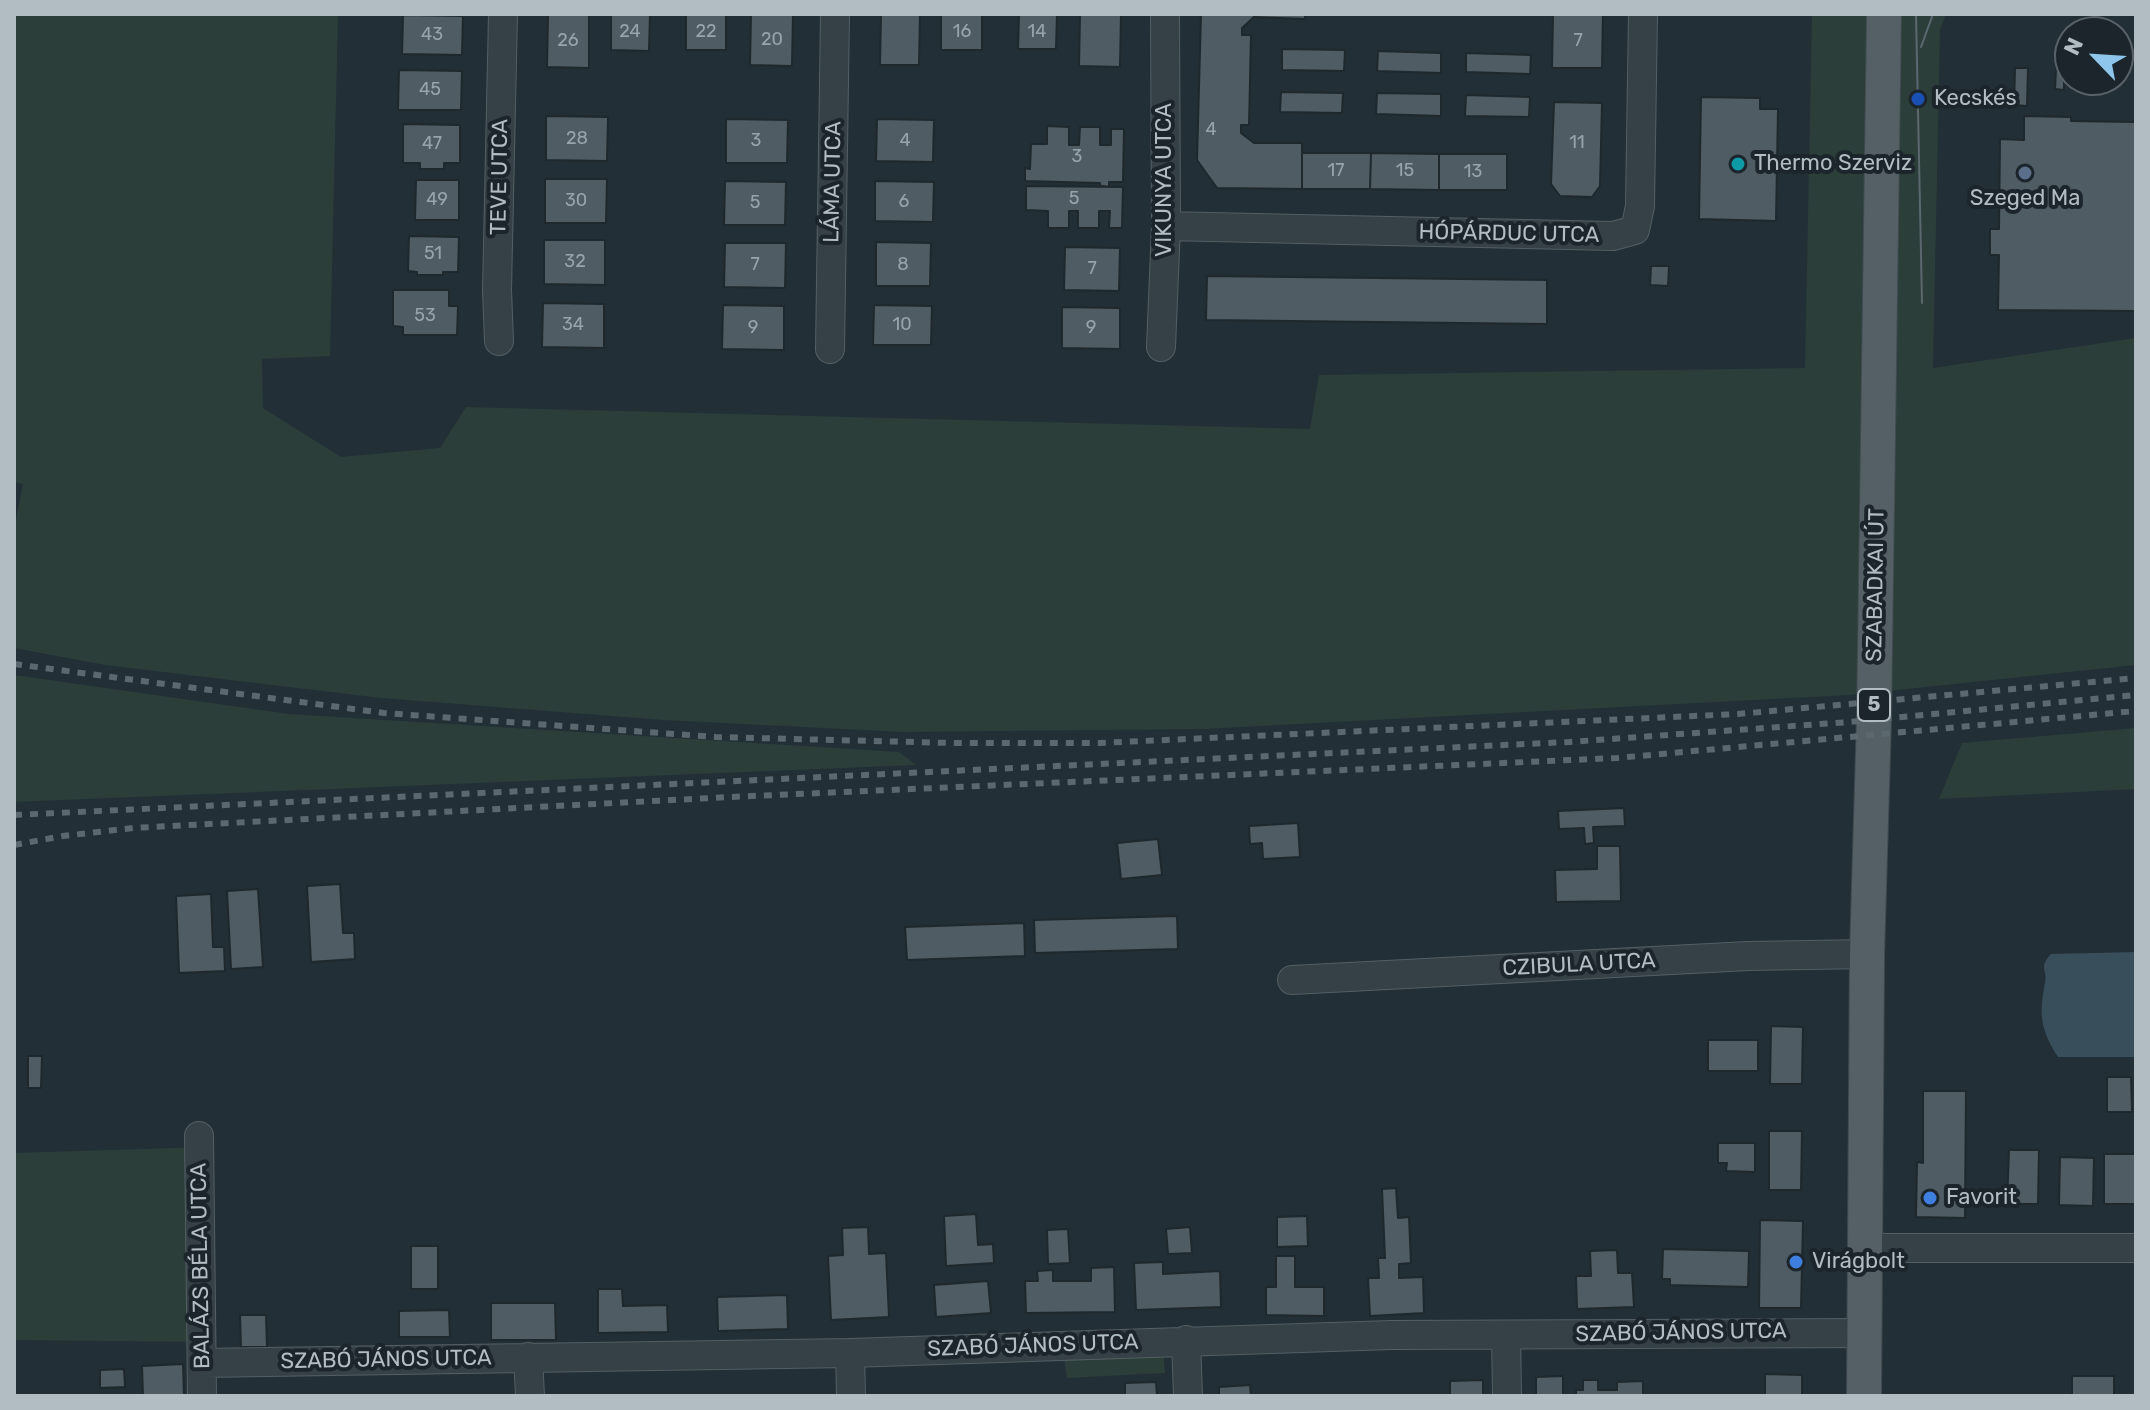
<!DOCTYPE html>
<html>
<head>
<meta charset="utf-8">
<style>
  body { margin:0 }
  #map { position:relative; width:2150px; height:1410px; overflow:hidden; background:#232f36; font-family:Rubik,sans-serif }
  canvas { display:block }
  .frame { position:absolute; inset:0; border:16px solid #b1bcc3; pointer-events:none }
  .north { position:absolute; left:2054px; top:16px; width:80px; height:80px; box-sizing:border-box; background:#1c252b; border:2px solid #586168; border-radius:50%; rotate:295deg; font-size:22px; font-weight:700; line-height:32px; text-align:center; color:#b1bcc3 }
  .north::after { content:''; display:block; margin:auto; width:28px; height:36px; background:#8ec6eb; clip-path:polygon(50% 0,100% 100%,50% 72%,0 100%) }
</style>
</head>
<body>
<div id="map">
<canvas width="2150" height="1410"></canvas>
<div class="frame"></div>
<div class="north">N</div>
</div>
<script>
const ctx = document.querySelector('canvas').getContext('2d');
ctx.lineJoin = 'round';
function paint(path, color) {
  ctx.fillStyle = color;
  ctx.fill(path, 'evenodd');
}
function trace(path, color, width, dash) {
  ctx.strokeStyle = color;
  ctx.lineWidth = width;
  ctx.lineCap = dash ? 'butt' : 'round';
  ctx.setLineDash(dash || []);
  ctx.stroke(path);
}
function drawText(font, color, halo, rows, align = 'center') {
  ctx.font = font + ' Rubik,sans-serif';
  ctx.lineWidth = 8;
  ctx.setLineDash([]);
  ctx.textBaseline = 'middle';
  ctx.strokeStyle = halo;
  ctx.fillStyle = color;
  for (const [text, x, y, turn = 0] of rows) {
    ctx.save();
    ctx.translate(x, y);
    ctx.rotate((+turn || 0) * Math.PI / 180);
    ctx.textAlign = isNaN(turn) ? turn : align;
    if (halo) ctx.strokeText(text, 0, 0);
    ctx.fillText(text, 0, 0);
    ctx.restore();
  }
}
const green = new Path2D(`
  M14,14H338L330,356L262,359L263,408L341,457L440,448L466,407L1310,429L1319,375L1805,368L1812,14H1946L1940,30L1933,368L2136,338V665L1849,695L1203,729L903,732L663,720L381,698L105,665L14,648V530L23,484L14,482Z
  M14,675L289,714L899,752L916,765L14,802Z
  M2136,728V789L1939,799L1962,743Z
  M207,1147L211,1342L14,1340V1153Z
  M1163,1350L1165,1373L1067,1378L1063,1351Z`);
const water = new Path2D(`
  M2136,952V1057H2058C2040,1029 2039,1014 2045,983C2048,969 2038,968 2051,954Z`);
const building = new Path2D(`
  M548,14H589V68L547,67Z
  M611,14H650L649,51L611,50Z
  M686,14H726V50H686Z
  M751,14H793L792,66L750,65Z
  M881,14H920L919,65H880Z
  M941,14H982V50H941Z
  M1019,14H1057L1056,49H1018Z
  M1080,14H1121L1120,67L1079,66Z
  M1201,14H1305V19L1254,17L1242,28V35H1251L1249,125H1241V133L1254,143H1302V189L1217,188L1197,160Z
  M1553,14H1603L1602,68H1552Z
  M403,15L463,16L462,55L402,54Z
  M1282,49L1345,50L1344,71L1282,70Z
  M1378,51L1441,53V73L1377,71Z
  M1466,53L1531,55L1530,74L1466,72Z
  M2015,68H2028L2027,106L2014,105Z
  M2056,69H2064V90L2055,89Z
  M399,70L462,71L461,110H398Z
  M1281,92L1343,93L1342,113L1280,112Z
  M1377,93L1441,94V116L1376,114Z
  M1466,95L1530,97L1529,117L1465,116Z
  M1701,97L1760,98V109H1778L1776,221L1699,219Z
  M1554,102L1602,103L1600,186L1592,197L1560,196L1551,184Z
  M546,116L608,117L607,161L546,160Z
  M2024,116L2071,117V121L2136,122V311L1998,310L1999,255H1990V229H1999L2000,139L2024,140Z
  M726,119L788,120L787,163H726Z
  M877,119L934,120L933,162L876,161Z
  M403,124L460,125V163H444V169H420V163H403Z
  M1047,126L1069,127V145H1079L1080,127H1100V145H1111V129H1124L1123,182H1109V187L1100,186V183L1025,181V168L1030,169L1031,144H1047Z
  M1302,153H1371L1370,189H1302Z
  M1371,153L1439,154V190L1370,189Z
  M1439,154H1507V190H1439Z
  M545,179H607L606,223H545Z
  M416,180H459V220H415Z
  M725,181L786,182L785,225H724Z
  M875,181L934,182L933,222L875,221Z
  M1026,186L1123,187L1122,228H1109L1110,211H1099V228H1078V211H1069V228H1048V211L1026,210Z
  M409,236L459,237L458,272H443V275H417V272L408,271Z
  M544,240H605V285L544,284Z
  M876,242L931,243L930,286H876Z
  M725,243H786L785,288L724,287Z
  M1065,247L1120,248L1119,291L1064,290Z
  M1651,266H1669L1668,286L1650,285Z
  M1207,276L1547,280V324L1206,320Z
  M393,290H449V306H458L457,335H403V327L393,326Z
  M543,303L604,304V348L542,347Z
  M723,305L784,306V350L722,349Z
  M874,305L932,306L931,345H873Z
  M1062,307L1120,308V349L1062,348Z
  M1624,808L1625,826L1593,827L1594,843L1585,844L1584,828L1559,829L1558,811Z
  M1298,823L1300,857L1263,859L1262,843L1250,844L1249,826Z
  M1158,839L1162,875L1121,879L1117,843Z
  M1597,846H1620L1621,901L1556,902L1555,870L1597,869Z
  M340,884L343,933H354L355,959L311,962L307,886Z
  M258,889L263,967L231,969L227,891Z
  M211,894L213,947H224L225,971L179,973L176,896Z
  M1177,916L1178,949L1035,953L1034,920Z
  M1024,923L1025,956L907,960L905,927Z
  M1771,1026L1803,1027L1802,1084H1770Z
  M1708,1040H1758V1071H1708Z
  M28,1056H42L41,1088H28Z
  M2107,1077H2131L2132,1112H2107Z
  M1923,1091H1966L1965,1218L1916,1217L1917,1162L1923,1163Z
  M1769,1131H1802L1801,1190H1769Z
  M1718,1143H1755V1172L1726,1171L1727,1163H1718Z
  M2009,1150H2039L2038,1204H2007Z
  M2104,1154H2136V1204H2104Z
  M2060,1157L2094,1158L2093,1206L2059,1205Z
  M1396,1188L1398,1218L1409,1217L1411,1263L1399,1264V1278L1423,1277L1424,1313L1370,1316L1368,1278H1379L1378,1258H1385L1382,1189Z
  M976,1214L978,1245L993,1244L994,1263L946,1266L944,1216Z
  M1307,1216L1308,1246L1277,1247V1217Z
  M1760,1220L1803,1221L1801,1308H1759Z
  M868,1227L869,1254L886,1253L889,1317L831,1320L828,1256L843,1255L842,1228Z
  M1190,1227L1192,1253L1168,1254L1166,1229Z
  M1068,1229L1070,1263L1048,1264L1047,1230Z
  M411,1246H438V1289H411Z
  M1663,1249L1749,1251L1748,1287L1670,1285V1279H1662Z
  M1617,1250L1618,1273H1632L1634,1307L1577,1309L1576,1276H1591L1590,1251Z
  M1276,1256H1295V1287H1324V1316L1266,1315V1287H1276Z
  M1163,1262V1274L1220,1271L1221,1307L1136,1310L1134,1263Z
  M1114,1267L1115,1312L1026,1313L1025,1281H1038L1037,1271L1053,1270V1281H1091V1268Z
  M988,1281L991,1313L936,1317L934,1285Z
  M598,1289H622L623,1306L667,1305L668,1332L598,1333Z
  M787,1295L788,1329L718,1331L717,1297Z
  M491,1303H555L556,1340H491Z
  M449,1310L450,1337H399V1311Z
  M240,1315H266L267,1347H241Z
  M183,1364L184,1396H143L142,1366Z
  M124,1369L125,1387L100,1388V1370Z
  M1765,1374L1802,1375V1396H1765Z
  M1563,1376V1396H1536V1377Z
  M2072,1376H2114V1396H2072Z
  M1483,1380V1396H1450V1381Z
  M1583,1380H1598V1390H1617V1382L1643,1381V1396H1576V1390H1583Z
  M1156,1382L1157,1396H1125V1383Z
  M1250,1385L1251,1396H1219V1387Z`);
const minor = new Path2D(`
  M1166,226L1613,236L1635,230L1640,206L1643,14
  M499,341L497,290L503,14
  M1161,347L1166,226L1165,14
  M830,349L835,14
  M1292,980L1748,956L1867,954
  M199,1136L202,1396
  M1865,1248H2136
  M1506,1335L1507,1396
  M1186,1340L1188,1396
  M850,1353L851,1396
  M528,1357L530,1396
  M202,1363L850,1353L1392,1335L1864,1333`);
const major = new Path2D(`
  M1864,1396L1867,954L1874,719L1884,14`);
const tram = new Path2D(`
  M1916,14L1922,303
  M1921,47L1933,14`);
const rail = new Path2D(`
  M14,664L384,713L716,737L952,743H1099L1738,714L2136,678
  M14,815L1569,742L1849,722L2136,695
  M14,845L63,836L133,828L730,797L1617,758L2136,711`);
const markers = [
  [1918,99,8,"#1a4fb4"],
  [1738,164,8,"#0f9aa8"],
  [2025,173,8,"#5c6f8a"],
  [1930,1198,8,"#3f7fe0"],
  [1796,1262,8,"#3f7fe0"]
];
const numberNames = [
  ["24",630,32],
  ["22",706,32],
  ["16",962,32],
  ["14",1037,32],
  ["43",432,35],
  ["20",772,40],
  ["26",568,41],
  ["7",1578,41],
  ["45",430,90],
  ["4",1211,130],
  ["28",577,139],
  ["3",756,141],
  ["4",905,141],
  ["11",1577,143],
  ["47",432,144],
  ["3",1077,157],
  ["17",1336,171],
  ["15",1405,171],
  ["13",1473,172],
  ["5",1074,199],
  ["49",437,200],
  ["30",576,201],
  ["6",904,202],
  ["5",755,203],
  ["51",433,254],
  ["32",575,262],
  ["7",755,265],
  ["8",903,265],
  ["7",1092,269],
  ["53",425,316],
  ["34",573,325],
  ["10",902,325],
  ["9",753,328],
  ["9",1091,328]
];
const shields = [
  [1874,705,32]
];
const shieldNames = [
  ["5",1874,705]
];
const poiNames = [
  ["Kecskés",1934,99],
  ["Thermo Szerviz",1754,164],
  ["Szeged Ma",2025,199,"center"],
  ["Favorit",1946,1198],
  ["Virágbolt",1812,1262]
];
const streetNames = [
  ["TEVE UTCA",500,177,-89],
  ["VIKUNYA UTCA",1165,180,-90],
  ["LÁMA UTCA",833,182,-89],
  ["HÓPÁRDUC UTCA",1509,234,1],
  ["SZABADKAI ÚT",1876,585,-89],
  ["CZIBULA UTCA",1579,965,-3],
  ["BALÁZS BÉLA UTCA",201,1266,-91],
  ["SZABÓ JÁNOS UTCA",1681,1333,-1],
  ["SZABÓ JÁNOS UTCA",1033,1346,-2],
  ["SZABÓ JÁNOS UTCA",386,1360,-1]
];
paint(green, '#2b3e39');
paint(water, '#394e5b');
paint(building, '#4f5c64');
trace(building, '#1e282d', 2);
trace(minor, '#545f64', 30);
trace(major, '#404a50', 36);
trace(minor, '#364147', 28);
trace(major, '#556066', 34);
trace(tram, '#5b686f', 2);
trace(rail, '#5b686f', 6, [8, 8]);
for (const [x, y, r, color] of markers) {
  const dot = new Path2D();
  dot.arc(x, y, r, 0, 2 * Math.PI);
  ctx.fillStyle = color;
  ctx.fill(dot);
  trace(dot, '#1c252b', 3);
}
drawText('18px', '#98a4ab', null, numberNames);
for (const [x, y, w] of shields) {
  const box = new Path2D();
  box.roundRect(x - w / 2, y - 16, w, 32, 6);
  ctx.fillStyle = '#1c252b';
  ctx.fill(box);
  trace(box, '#b1bcc3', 2);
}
drawText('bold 20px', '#b1bcc3', null, shieldNames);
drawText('22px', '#b1bcc3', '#1c252b', poiNames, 'left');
drawText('22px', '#b1bcc3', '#1c252b', streetNames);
</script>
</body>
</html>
